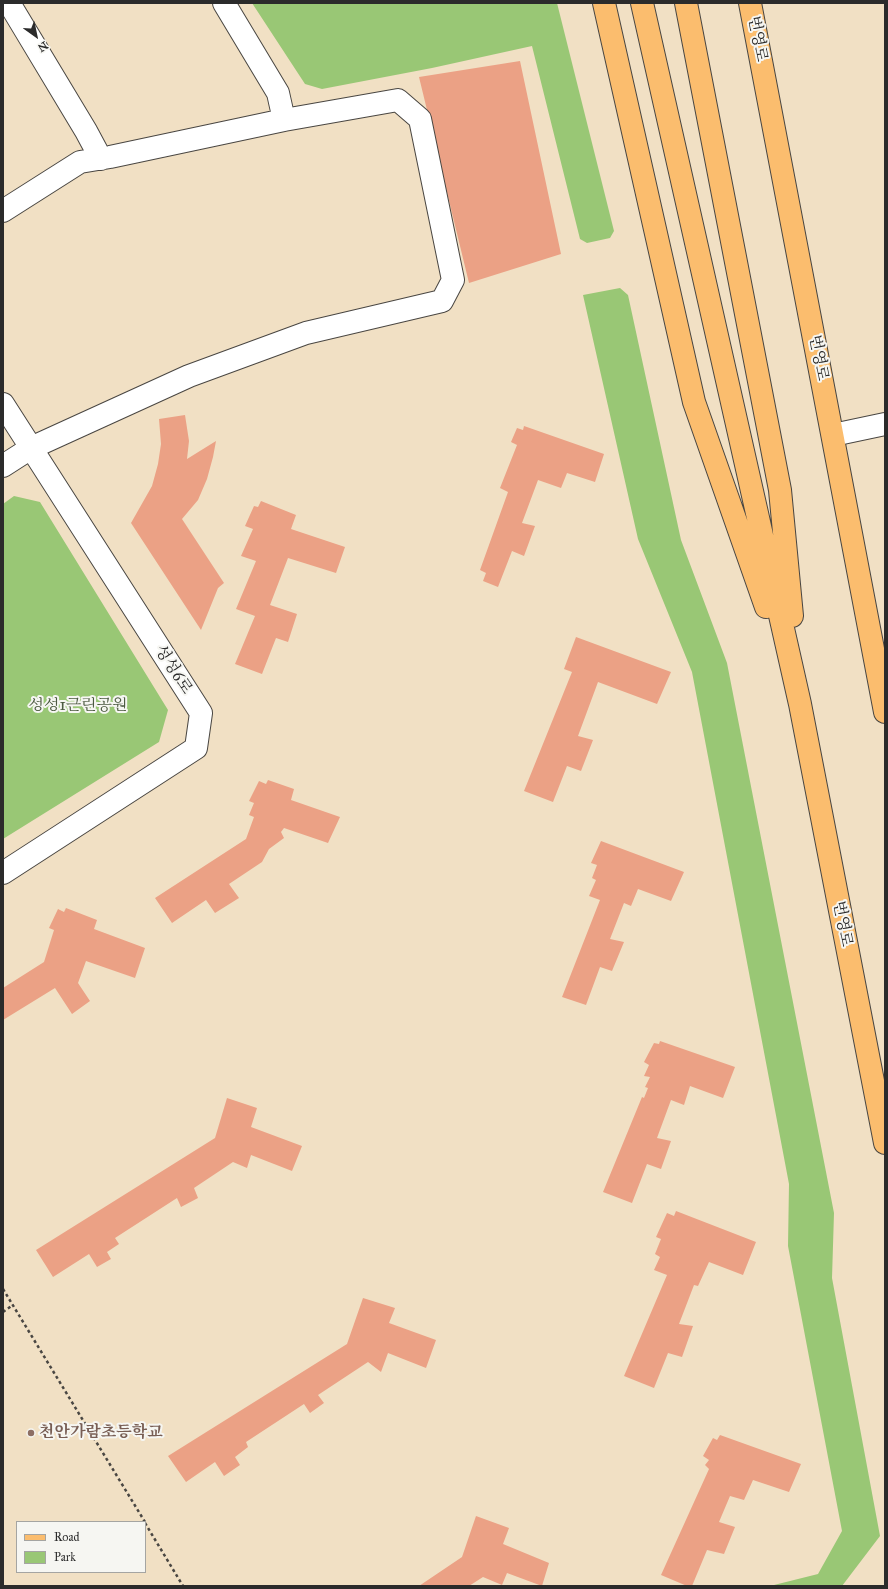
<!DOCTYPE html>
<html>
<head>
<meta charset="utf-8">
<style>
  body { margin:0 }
  #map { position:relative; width:888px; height:1589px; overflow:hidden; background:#f1e0c4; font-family:"IM FELL Great Primer",serif }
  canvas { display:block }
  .frame { position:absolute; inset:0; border:4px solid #2b2b2b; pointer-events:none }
  .legend { position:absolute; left:16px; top:1521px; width:130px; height:52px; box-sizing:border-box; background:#f6f6f2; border:1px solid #a5a5a2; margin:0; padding:5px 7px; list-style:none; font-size:12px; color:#2b2b2b }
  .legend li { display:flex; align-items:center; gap:8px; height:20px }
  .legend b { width:20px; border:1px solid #a5a5a2 }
  .north { position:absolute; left:16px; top:16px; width:40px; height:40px; -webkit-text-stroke:3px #f6f6f2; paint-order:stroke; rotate:147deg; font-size:11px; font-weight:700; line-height:16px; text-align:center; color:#2b2b2b }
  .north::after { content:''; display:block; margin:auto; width:14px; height:18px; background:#2b2b2b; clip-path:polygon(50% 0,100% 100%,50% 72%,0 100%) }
</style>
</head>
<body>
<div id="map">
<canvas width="888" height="1589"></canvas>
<div class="frame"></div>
<ul class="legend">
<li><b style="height:5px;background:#fbbd6e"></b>Road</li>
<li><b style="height:11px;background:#99c775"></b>Park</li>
</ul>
<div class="north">N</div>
</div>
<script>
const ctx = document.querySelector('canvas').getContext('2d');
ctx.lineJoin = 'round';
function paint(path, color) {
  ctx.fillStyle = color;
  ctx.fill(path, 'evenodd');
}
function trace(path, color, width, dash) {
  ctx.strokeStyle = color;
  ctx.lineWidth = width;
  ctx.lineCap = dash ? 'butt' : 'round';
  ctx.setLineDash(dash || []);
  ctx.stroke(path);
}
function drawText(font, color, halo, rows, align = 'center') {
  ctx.font = font + ' "IM FELL Great Primer","Noto Serif KR",serif';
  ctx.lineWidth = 4;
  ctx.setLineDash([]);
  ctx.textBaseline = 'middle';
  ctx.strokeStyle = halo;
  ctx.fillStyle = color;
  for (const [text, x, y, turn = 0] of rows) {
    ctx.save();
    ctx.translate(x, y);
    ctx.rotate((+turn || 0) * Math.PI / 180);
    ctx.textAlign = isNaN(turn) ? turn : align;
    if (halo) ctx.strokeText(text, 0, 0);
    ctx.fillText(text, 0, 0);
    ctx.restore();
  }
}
const green = new Path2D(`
  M252,3H557L614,231L610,238L587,243L580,239L532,46L432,68L322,89L305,84Z
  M620,288L628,295L681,540L727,663L834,1213L832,1278L880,1536L842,1586H770L818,1574L842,1531L788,1246L789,1184L692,672L638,539L583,295Z
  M14,496L40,502L168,710L159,742L3,839V504Z`);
const building = new Path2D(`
  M520,61L561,254L469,283L419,77Z
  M185,415L189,441L187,459L216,441L213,457L207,479L198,500L182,519L224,583L218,588L201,630L131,523L152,486L158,464L161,444L159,419Z
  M524,426L604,454L595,482L567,473L561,488L538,480L522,523L535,526L524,556L512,551L498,587L483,581L486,573L480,570L508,492L500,488L517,445L511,442L517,428L523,430Z
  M261,501L296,515L291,529L345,547L336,573L288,558L270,605L297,614L288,642L276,638L262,674L235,664L255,616L236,609L256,561L241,556L253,529L245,526L254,506L258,507Z
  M576,637L671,672L657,704L598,682L578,736L593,740L581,771L567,766L553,802L524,791L572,672L564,669Z
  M268,780L294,789L291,800L340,817L328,843L284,828L281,832L284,838L269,849L262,862L229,884L239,898L215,913L206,900L172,923L155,898L246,839L254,817L249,815L254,803L249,801L259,781L266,784Z
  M601,841L684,872L671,901L638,889L631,906L624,903L610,939L624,942L612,971L600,967L586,1005L562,997L600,900L589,896L596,880L592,878L597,865L591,863Z
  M66,908L97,920L94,929L145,948L135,978L86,961L78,983L90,1001L72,1014L55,988L3,1020V988L44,962L54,930L49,928L58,909L64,912Z
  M660,1041L735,1067L723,1098L690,1086L684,1105L671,1100L657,1138L671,1141L661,1169L647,1164L632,1203L603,1192L642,1097L644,1098L648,1088L645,1087L650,1077L644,1076L649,1065L644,1062L654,1043L659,1044Z
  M227,1098L257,1108L251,1127L302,1146L292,1171L251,1155L247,1168L233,1162L194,1188L198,1198L181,1207L177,1198L115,1238L119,1244L107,1252L111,1259L97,1267L89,1254L53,1277L36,1250L215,1138Z
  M676,1211L756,1242L743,1275L709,1262L698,1286L694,1285L679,1324L693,1326L682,1357L668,1353L654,1388L624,1376L667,1275L654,1270L660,1257L655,1254L661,1239L656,1237L667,1213L674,1216Z
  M363,1298L395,1308L389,1323L436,1340L426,1368L388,1353L381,1372L368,1362L318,1395L324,1403L310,1413L304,1404L246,1442L248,1447L235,1457L240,1465L224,1476L215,1462L186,1482L168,1456L347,1344Z
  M720,1435L801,1464L789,1492L753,1480L744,1500L730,1496L719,1522L735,1527L724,1554L707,1550L692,1586H687L661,1575L709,1469L705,1465L709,1460L703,1456L713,1438L717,1440Z
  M476,1516L509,1528L503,1544L549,1563L542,1586L507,1573L502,1585L483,1577L469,1586H419L462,1557Z`);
const path = new Path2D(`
  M3,1289L145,1522
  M3,1312L13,1305
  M145,1523L183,1586`);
const minor = new Path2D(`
  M9,3L86,131L101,159
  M224,3L278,93L284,120
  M3,211L80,162L110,157L284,120L398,100L420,119L453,280L442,301L306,333L189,376L31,448L3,466
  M3,404L201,713L196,748L3,873
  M833,435L885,424`);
const major = new Path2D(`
  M604,3L694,402L766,607
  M642,3L800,704L885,1143
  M686,3L780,490L792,616
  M750,3L885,712`);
const markers = [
  [31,1433,4,"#8d6e63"]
];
const streetNames = [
  ["번영로",757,39,79],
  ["번영로",818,358,79],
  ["성성6로",173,670,57],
  ["번영로",842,924,79]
];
const parkNames = [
  ["성성1근린공원",78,706]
];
const educationNames = [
  ["천안가람초등학교",39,1433]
];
paint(green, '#99c775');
paint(building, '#eba185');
trace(minor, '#494642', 24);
trace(major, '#494642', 24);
trace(path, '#494642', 2.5, [3, 3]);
trace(minor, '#fff', 22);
trace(major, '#fbbd6e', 22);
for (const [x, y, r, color] of markers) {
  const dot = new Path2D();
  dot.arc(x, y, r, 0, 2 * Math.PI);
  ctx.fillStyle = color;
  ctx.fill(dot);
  trace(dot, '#f6f6f2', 1.5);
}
drawText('16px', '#2b2b2b', '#f6f6f2', streetNames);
drawText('16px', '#4c5a41', '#f6f6f2', parkNames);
drawText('bold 16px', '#785e54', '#f6f6f2', educationNames, 'left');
</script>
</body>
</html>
